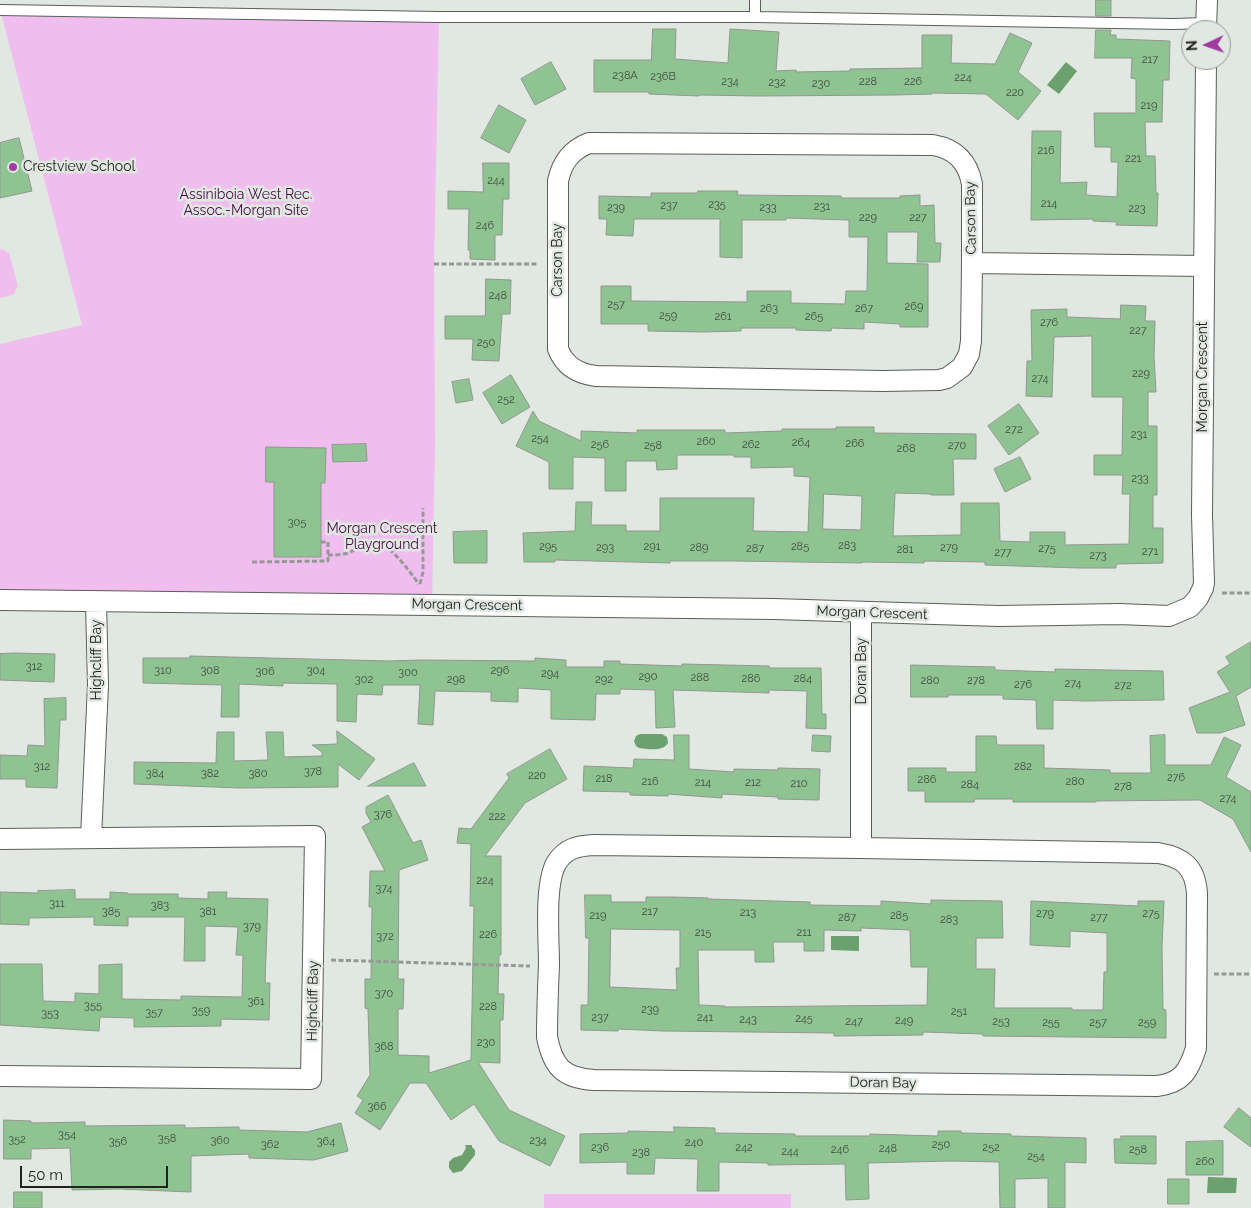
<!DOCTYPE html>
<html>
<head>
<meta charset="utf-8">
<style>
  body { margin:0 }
  #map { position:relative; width:1251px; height:1208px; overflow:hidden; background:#e1e8e2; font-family:Raleway,sans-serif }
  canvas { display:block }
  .north { position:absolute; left:1181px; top:20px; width:50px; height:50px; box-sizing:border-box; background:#e1e8e2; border:1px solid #949994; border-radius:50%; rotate:267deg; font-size:14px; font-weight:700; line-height:20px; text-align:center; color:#202320 }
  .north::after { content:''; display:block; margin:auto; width:18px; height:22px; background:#a03ba0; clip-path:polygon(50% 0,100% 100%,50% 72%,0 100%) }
  .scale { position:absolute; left:20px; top:1166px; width:148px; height:22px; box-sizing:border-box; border:2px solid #202320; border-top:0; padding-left:6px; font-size:15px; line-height:18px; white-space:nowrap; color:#202320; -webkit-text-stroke:4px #e1e8e2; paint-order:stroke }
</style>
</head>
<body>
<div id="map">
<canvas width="1251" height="1208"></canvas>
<div class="north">N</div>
<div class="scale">50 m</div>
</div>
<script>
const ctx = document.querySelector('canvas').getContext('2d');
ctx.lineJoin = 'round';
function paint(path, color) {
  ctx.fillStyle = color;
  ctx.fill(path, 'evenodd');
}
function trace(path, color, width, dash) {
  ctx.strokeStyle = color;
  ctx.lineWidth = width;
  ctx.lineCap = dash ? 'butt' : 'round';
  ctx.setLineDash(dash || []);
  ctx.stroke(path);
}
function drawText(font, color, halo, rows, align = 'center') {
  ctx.font = font + ' Raleway,sans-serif';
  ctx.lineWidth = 5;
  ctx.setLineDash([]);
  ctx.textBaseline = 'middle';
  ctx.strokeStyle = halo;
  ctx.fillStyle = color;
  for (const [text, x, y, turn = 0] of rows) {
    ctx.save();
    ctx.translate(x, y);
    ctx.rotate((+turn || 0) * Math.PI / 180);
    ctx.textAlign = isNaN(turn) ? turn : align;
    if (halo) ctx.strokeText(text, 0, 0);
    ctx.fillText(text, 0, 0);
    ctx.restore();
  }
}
const green = new Path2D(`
  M0,9L439,17L434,264L435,446L432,605L0,601V344L82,325Z
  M2,249L9,253L18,286L13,295L0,298V250Z
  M544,1194H791V1208H544Z`);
const water = new Path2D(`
  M1066,62L1077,71L1059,94L1047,85Z
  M640,734H662L667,737L668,743C663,752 648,749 639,748L636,746L634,741L636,736Z
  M831,936H859V951L831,950Z
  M465,1145H472V1147L475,1150V1155L462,1171L453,1173L449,1168V1162L453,1158L462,1155L466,1148Z
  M1208,1177L1237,1178L1236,1193H1207Z`);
const building = new Path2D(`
  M1096,0H1111V16H1096Z
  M653,29H676L675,59L728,63L730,29L779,32L776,71L796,70V72L850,71V69L922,68V35H952L951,63L995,64L1010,33L1032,43L1018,72L1041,91L1018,120L986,94L932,93V94L895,95L759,96L699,95V96L649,94V92H594V60H651Z
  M1096,30H1111L1110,35H1116V39L1170,41L1169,80H1163L1162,122H1145L1146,156H1155L1156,193H1158L1157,226L1116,225L1117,222L1093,221V219L1031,220L1032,131H1061L1060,183L1087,182L1086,195L1117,197L1118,162H1111V147H1095L1094,113H1136V79L1131,78L1132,58H1095Z
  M551,62L566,89L535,105L521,79Z
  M499,105L526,120L509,153L481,138Z
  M19,138L32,191L0,198V143Z
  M483,163H509V199H503L502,235H495V260L470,259V250H468L469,209H448V191L483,192Z
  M698,191H738L737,195L841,196V198H900V196L920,195V206L934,205L935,243H941L940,262H917L918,232H887V263L928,264V327H900V324L864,322V329L832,328L831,331L796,330V328H741V331L704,332L648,331V324H601V286H631V301L747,302V291H791V303L845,304L846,291H867L868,237H849V220L786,218V220H742V258L720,257V219H634L633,236L606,235L607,219H599V196L651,197V193H698Z
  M486,279L511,280L510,314H502L499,361L472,360L473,339H445V316H485Z
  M1121,305L1146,306L1145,321H1155L1154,356L1156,392H1148V426H1157V495H1153V528H1163V563L1116,564V568H1080L985,565V562L924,561V563L862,562V563L737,561H670V563L555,560V562H524L523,533L575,531L576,502H592L591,525H626V531H660V498H754L753,531L808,532L810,477L794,476V467L751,468V457H734V455H677V469L657,470L656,461H626V491H605V458L573,457V489H549V462L516,446L533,411L539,421L581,441V431L637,433V430H725V433L782,431V429H836V427H874V433L976,434V459H953L954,495H931V494L895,493L893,536L961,535V503H999L1000,541L1030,542V532H1065V545L1129,544L1130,494H1122L1123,475H1094V455H1122L1123,397H1092V336L1054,337L1052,397L1026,396L1027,361H1032L1031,310L1067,309V317L1120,319ZM824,494L862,496L861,530L823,529Z
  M511,375L530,407L502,424L483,393Z
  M469,379L473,400L456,403L452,382Z
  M1019,404L1039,433L1009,455L988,426Z
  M366,444L367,461L333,462L332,445Z
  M266,447L326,448L325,483H321V557H274V482H266Z
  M1020,457L1031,479L1005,492L994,469Z
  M487,531V563H454L453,532Z
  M1251,642V687L1236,696L1245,725L1220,733H1197L1189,708L1230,692L1217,672L1230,664L1226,657Z
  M15,653L55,654L54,682L0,680V654Z
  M190,656L390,661L420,660L535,661V658L566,660V667H604V661H620V664L682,666V664L769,666V668H821L822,714H826V729L806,728L807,691L769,690V693L673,690L675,727L656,728L655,690L620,689V694H596L595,720L551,719V690L518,688V702L491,701V692L435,691L433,725L418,724L420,685H383L382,695L357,694L356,722L337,721V684L283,683V686L239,684V717H221L222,685L143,683V658H190Z
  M911,665L995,667V670L1055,672V669L1163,671L1164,700L1085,701L1053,700V729H1037L1036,700L1003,699V695H948V697H911Z
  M66,698V720H60L57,788L26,787V779H0V755L27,756L28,745L45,746L44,699Z
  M337,731L375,759L359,780L338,764V787L240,788L134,784V762L216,763L217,732H234V761L268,760L266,732H283L284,757L322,756V752L312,745L337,744Z
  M674,735H689V769L734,772V769L778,770V768L820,769L819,800L778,799V797L722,794V798L668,794V796L630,795V792L583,791L584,766L633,768L634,759L674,760Z
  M813,735L831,736L830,752L812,751Z
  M1165,735V765H1211L1224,737L1241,745L1226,777L1251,792V852L1233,819L1200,800L1096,801V802H1013V799H975L974,802H925V791H908V768H946V772H976V736H996L997,745H1044V768L1110,770V773H1151L1150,736Z
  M550,749L567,779L525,803L485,856H501V955H499L498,994H504L503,1020H500V1063L478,1062L509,1110L565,1136L550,1166L499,1141L474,1104L451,1120L426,1083H410L380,1130L355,1113L363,1100L357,1096L370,1075L368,1009L365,1008V979H371L372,907H369L370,871H385L362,827L371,822L366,813V807L388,795L413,843L421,840L428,860L399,870L398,979H404L403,1009H398V1055L429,1056V1073L471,1060L474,906H470L471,844L457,843L459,828L471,829L509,778L507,774Z
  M414,763L426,786H368Z
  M75,890V899H110V892L128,893V894H178V898L208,899V892H227L226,898L268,899L265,983H270L269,1020L221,1019V1026L134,1027V1018L100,1017L99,1031L0,1025V964H42L43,1001L75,1002V993L99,994V965L122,964V999L181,1000V996L242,997L243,955H236L238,927L205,926V961H184L185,917H128V926L94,925V917L29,918V925L0,924V892L38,893V891Z
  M585,895H611V902H646V897H672L708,898V899L810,902V905L881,906V901L931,904V900L1002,901L1003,938H976V969H995L994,1008H1072V1010H1103L1104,972H1107V933L1070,931V947L1030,945L1031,901L1138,906V901H1164L1162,947L1163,1009L1166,1010V1038L983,1036V1034L923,1032V1035L834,1036V1033L663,1031L618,1029V1031L581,1030V1005H588L589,938H586ZM861,928L910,930L911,967H928L927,1005L725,1007V1006L699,1005L698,950H755V962H774L773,942H804V951H824V930L861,931ZM611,929L680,930V968H676L677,990L610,987Z
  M1239,1108L1251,1118V1147L1224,1127Z
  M4,1120L31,1121V1123L85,1122V1126L185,1125V1128L239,1127V1130L307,1132L341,1123L348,1151L314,1160L249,1158V1154L191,1156V1192L120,1189L72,1190L70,1148L31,1149V1159H4Z
  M674,1127L715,1128V1133L795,1134V1136H870V1134L938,1136V1131H961V1133L1011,1134V1136L1086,1138V1163L1065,1162V1208H1048V1178L1015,1179V1208H1000L999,1162L951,1161L868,1163L869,1199L846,1200L845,1164L768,1165V1163L719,1162V1191H697L698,1159L655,1158L654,1174H627V1162L580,1163V1134L628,1133V1131L674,1132Z
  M1121,1136H1156V1164L1115,1163L1114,1139H1121Z
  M1223,1141V1175H1186V1142Z
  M1168,1179H1189V1204H1168Z
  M14,1192H42V1208H14Z`);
const path = new Path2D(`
  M434,264H538
  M328,555C336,555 347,555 354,550C358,548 360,544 363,542C384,533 408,570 419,584
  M252,562L328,561V542H321
  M420,584L423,572V508
  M1222,593H1251
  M331,960L530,966
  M1214,974H1251`);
const lane = new Path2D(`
  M0,10L439,17H755L1174,24L1206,23
  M755,17V0`);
const street = new Path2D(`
  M1206,30L1207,0
  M972,263V184C968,162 956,149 933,145L589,143C571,150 562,162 558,181V349C565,367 579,374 596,376L883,381L939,380L947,378L962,367L969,354L971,341L972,263L1204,266
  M0,600L774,609L999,616L1119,614L1169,616L1190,607L1198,598L1203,588L1204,583L1202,515L1206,60
  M91,838L98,685L96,602
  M0,839L315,836L311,1079L0,1076
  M861,848L1158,853C1183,857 1195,867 1197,893L1196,1048C1189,1071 1182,1083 1157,1086L594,1080C563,1078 553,1067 547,1037C547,1013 548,988 549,964C549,939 544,882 557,862C566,848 578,846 593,845L861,848V613`);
const markers = [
  [13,167,5,"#a03ba0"]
];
const numberNames = [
  ["217",1150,60],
  ["238A",625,76],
  ["236B",663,77],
  ["224",963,78],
  ["234",730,82],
  ["228",868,82],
  ["226",913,82],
  ["232",777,83],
  ["230",821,84],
  ["220",1015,93],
  ["219",1149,106],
  ["216",1046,151],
  ["221",1133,159],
  ["244",496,181],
  ["214",1049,204],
  ["235",717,205],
  ["237",669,206],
  ["231",822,207],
  ["239",616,208],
  ["233",768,208],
  ["223",1137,209],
  ["229",868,218],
  ["227",918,218],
  ["246",485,226],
  ["248",498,296],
  ["257",616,305],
  ["269",914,307],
  ["263",769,309],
  ["267",864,309],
  ["259",668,316],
  ["261",723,317],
  ["265",814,317],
  ["276",1049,323],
  ["227",1138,331],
  ["250",486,343],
  ["229",1141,374],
  ["274",1040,379],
  ["252",506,400],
  ["272",1014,430],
  ["231",1139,435],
  ["254",540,439],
  ["260",706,442],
  ["264",801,443],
  ["266",855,444],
  ["256",600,445],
  ["262",751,445],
  ["258",653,446],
  ["270",957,446],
  ["268",906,449],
  ["233",1140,479],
  ["305",297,523],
  ["283",847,546],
  ["295",548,547],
  ["291",652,547],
  ["285",800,547],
  ["293",605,548],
  ["289",699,548],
  ["279",949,548],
  ["287",755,549],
  ["275",1047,549],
  ["281",905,550],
  ["271",1150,552],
  ["277",1003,553],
  ["273",1098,556],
  ["312",34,667],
  ["310",163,671],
  ["308",210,671],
  ["304",316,671],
  ["296",500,671],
  ["306",265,672],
  ["300",408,673],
  ["294",550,674],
  ["290",648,677],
  ["288",700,678],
  ["286",751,679],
  ["284",803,679],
  ["302",364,680],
  ["298",456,680],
  ["292",604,680],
  ["280",930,681],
  ["278",976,681],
  ["274",1073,684],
  ["276",1023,685],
  ["272",1123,686],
  ["312",42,767],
  ["282",1023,767],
  ["378",313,772],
  ["384",155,774],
  ["382",210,774],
  ["380",258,774],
  ["220",537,776],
  ["276",1176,778],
  ["218",604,779],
  ["286",927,780],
  ["216",650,782],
  ["280",1075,782],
  ["214",703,783],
  ["212",753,783],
  ["210",799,784],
  ["284",970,785],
  ["278",1123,787],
  ["274",1228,799],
  ["376",383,815],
  ["222",497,817],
  ["224",485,881],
  ["374",384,889],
  ["311",57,904],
  ["383",160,906],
  ["385",111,912],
  ["381",208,912],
  ["217",650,912],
  ["213",748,913],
  ["279",1045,914],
  ["275",1151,914],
  ["219",598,916],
  ["285",899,916],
  ["287",847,918],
  ["277",1099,918],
  ["283",949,920],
  ["379",252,927],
  ["215",703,933],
  ["211",804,933],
  ["226",488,935],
  ["372",385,937],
  ["370",384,994],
  ["361",256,1002],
  ["355",93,1006],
  ["228",488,1007],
  ["239",650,1010],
  ["359",201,1011],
  ["251",959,1012],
  ["357",154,1013],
  ["353",50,1014],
  ["237",600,1018],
  ["241",705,1018],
  ["245",804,1019],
  ["243",748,1020],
  ["249",904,1021],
  ["247",854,1022],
  ["253",1001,1022],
  ["255",1051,1023],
  ["257",1098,1023],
  ["259",1147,1023],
  ["230",486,1043],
  ["368",384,1047],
  ["366",377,1107],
  ["354",67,1135],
  ["358",167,1139],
  ["352",17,1140],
  ["360",220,1141],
  ["234",538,1141],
  ["356",118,1142],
  ["364",326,1142],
  ["240",694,1143],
  ["362",270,1145],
  ["250",941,1145],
  ["236",600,1148],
  ["242",744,1148],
  ["252",991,1148],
  ["248",888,1149],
  ["246",840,1150],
  ["258",1138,1150],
  ["244",790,1152],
  ["238",641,1153],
  ["254",1036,1157],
  ["260",1205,1162]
];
const poiNames = [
  ["Crestview School",23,167]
];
const parkNames = [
  ["Assiniboia West Rec.",246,195],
  ["Assoc.-Morgan Site",246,211],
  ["Morgan Crescent",382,529],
  ["Playground",382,545]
];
const streetNames = [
  ["Carson Bay",971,218,-91],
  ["Carson Bay",558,260,-90],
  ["Morgan Crescent",1203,377,-90],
  ["Morgan Crescent",467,605,1],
  ["Morgan Crescent",872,613,2],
  ["Highcliff Bay",97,660,-90],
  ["Doran Bay",862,671,-90],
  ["Highcliff Bay",313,1001,-89],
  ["Doran Bay",883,1083,1]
];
paint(green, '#f0beee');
paint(water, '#6ca06f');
paint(building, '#8fc492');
trace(building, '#909690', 1);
trace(lane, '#595e59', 12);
trace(street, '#595e59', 22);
trace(path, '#949995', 3, [5, 2.5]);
trace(lane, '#fff', 10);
trace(street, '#fff', 20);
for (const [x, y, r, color] of markers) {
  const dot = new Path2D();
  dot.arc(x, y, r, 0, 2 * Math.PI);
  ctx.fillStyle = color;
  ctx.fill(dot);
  trace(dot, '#e1e8e2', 2);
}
drawText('11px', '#3c4b3c', null, numberNames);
drawText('14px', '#202320', '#e1e8e2', poiNames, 'left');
drawText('14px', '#490a49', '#e1e8e2', parkNames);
drawText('14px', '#202320', '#e1e8e2', streetNames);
</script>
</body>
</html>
